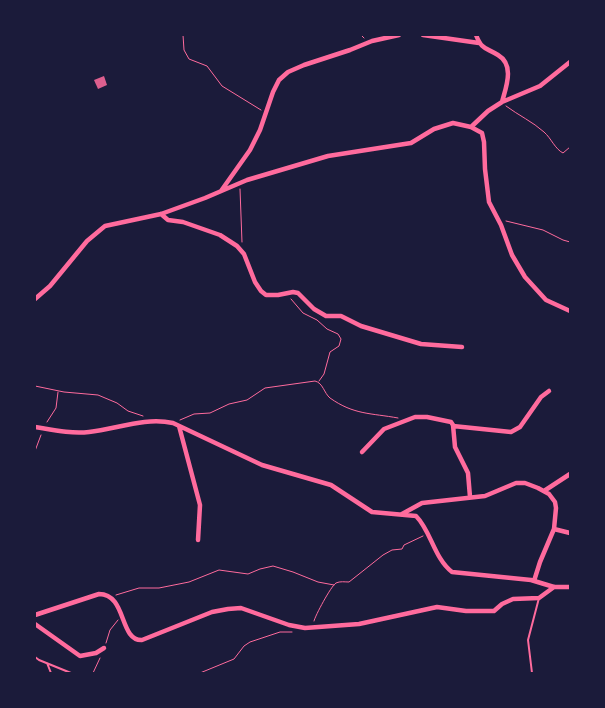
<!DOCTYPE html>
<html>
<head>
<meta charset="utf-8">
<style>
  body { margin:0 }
  #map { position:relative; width:605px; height:708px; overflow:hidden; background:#1b1b3a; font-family:Commissioner,sans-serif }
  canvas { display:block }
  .frame { position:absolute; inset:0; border:36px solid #1b1b3a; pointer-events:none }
</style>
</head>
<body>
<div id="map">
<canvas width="605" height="708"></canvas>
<div class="frame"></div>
</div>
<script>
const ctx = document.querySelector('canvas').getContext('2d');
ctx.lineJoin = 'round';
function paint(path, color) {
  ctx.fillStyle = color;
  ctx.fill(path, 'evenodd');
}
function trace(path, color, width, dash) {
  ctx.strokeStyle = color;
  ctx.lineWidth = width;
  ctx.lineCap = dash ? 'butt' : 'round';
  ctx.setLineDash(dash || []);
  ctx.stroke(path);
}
const building = new Path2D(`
  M104,76L107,85L98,89L94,80Z`);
const path = new Path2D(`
  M183,35L184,50L189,59L207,66L222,86L261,110
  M361,35L364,38
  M506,106C518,115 533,122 544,132C551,138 555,149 563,153L570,147
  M240,189L242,242
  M506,221L543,230L563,240L570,242
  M291,299L303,313L317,320L327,329L338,334L341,339L339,346L330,352L324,374L319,381
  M35,386L64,392L98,395L117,403L128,411L143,416
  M180,420L194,414L210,413L229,404L247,400L265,388L315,381C323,383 324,393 330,398C354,415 371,413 398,418
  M47,422L56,408L58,392
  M35,451L41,435
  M116,595L139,588H159L189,582L219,570L248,574L260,569L273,566L293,572L318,582L334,585
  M314,621C315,616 331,586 336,583C340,581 345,582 349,582L383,555L392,550L402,549L404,545L423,536
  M106,643L110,630L118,620
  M93,673L100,658
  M200,673L234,659L244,646L250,642L280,632H292`);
const service = new Path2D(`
  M35,657L39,660L71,673
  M47,663L51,673
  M532,673L528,640L539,598`);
const minor = new Path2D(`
  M423,35L479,43
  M476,35C482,50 485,47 498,55C515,65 506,87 502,102
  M471,127L488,111L502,102L540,86L570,62
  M221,191L250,150L260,130L273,92L279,80L288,72L304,65L350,50L372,41L399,35
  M161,214L168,220L183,222L220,235L237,246L244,254L255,282L261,291L266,295H278L293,292L298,293L314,309L326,316H341L361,326L421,344L462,347
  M35,299L50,286L87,241L105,226L161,214L205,198L247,180L328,156L411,143L434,129L453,123L471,127L482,133L484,142L485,169L489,202L501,225L512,255L525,277L546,300L570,311
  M179,426L200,505L198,540
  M453,426L511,432L520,427L541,397L549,391
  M35,427C53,430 71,434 89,432C117,429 144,417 173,423L262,465L331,485L372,512L416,516C431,531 434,558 452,572L531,580L554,587H570
  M362,452L384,429L415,417H427L451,422L453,425L455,447L468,473L470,497
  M544,491L570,474
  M402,514L422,503L485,496L516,483H525L538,488L549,494L555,502L556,508L554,529L540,562L534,581
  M554,529L570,533
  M35,615L99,594C127,594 119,641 142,640L212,612L228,609L241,608L289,625L305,628L359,624L437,607L466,611H494L502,604L513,599L539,598L554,587
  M35,624L80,656L96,653L104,648`);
paint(building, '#dd5f8e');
trace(path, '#ff6b9d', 1);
trace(service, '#ff6b9d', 2);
trace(minor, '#ff6b9d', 4.5);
</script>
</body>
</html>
